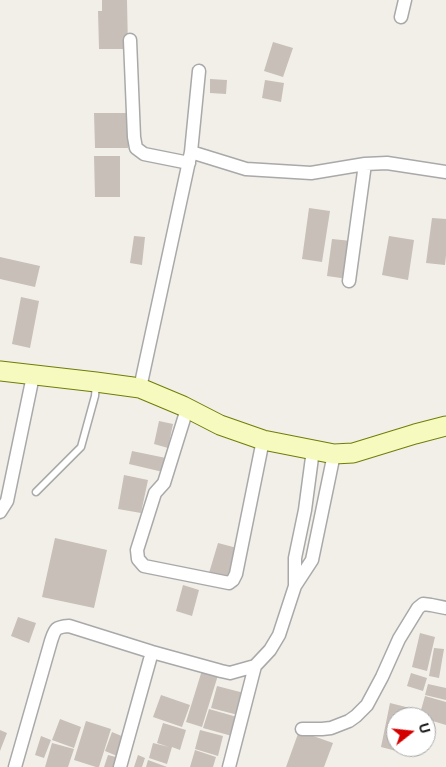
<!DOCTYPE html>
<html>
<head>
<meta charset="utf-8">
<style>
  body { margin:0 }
  #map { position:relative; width:446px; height:767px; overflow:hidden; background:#f2efe9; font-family:"Noto Sans",sans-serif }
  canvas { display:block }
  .north { position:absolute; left:386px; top:707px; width:50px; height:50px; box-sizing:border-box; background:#fff; border:1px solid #a7a7a7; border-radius:50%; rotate:74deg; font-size:14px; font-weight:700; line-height:20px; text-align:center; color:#222 }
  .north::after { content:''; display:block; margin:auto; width:18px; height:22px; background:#d40000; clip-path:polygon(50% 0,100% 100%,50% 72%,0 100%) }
</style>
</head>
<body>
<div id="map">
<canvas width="446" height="767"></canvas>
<div class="north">U</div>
</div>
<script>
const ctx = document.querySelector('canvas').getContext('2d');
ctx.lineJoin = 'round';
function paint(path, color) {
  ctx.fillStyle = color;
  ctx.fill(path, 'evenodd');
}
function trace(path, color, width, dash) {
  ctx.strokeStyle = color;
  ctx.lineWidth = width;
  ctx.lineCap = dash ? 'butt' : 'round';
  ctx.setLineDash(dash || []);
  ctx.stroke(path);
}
const building = new Path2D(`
  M102,0H127L128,49H99L98,11H102Z
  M273,42L293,48L283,77L264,71Z
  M210,79L227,80L226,94L210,93Z
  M265,80L284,83L281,102L262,98Z
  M94,113H128V148H95Z
  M94,156H120V197H95Z
  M309,208L330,211L322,262L302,259Z
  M432,218L446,219V255L445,265L426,263Z
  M134,236L145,237L142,265L130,263Z
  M389,236L414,240L408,280L382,275Z
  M332,239L352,241L348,279L327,276Z
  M0,257L40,266L35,287L0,279Z
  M21,297L39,301L30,348L12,344Z
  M159,421L173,424L168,448L154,444Z
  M132,451L166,458L163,472L129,464Z
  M124,475L148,480L141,513L118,509Z
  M55,538L107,550L94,608L42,597Z
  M218,543L237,548L228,578L209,573Z
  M183,585L199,590L192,616L176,611Z
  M18,617L36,623L29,643L11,636Z
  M420,633L435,637L427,671L412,667Z
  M434,648L444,649L439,678L429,676Z
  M203,667L219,672L202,727L186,722Z
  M411,673L427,678L423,691L407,686Z
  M428,684L446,688V700L425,695Z
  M217,686L244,693L238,715L211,708Z
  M161,695L190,705L182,727L153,717Z
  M425,696L446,702V725L426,719V717H419Z
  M390,703L418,710L416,717H396V747H410L408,754L381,747Z
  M209,709L237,717L232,736L203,728Z
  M60,719L81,727L74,748L52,740Z
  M86,721L111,729L99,767H96L74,760Z
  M163,723L186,730L180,750L172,747L167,764L149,758L153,743L169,747L157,743Z
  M0,730L7,733L0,751Z
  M200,730L223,736L218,756L195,749Z
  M299,731L333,743L324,767H286Z
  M112,732L124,737L117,756L105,751Z
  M41,736L51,740L44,758L35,755Z
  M52,743L74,749L68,767H45Z
  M195,750L216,757L213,767H190Z
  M108,755L116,757L113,767H104Z
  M138,755L145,758L142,767H134Z
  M148,760L167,767H146Z`);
const lane = new Path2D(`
  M36,492L81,447L95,396L96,383`);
const street = new Path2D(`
  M401,17L405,0
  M130,40L134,137L136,148L144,154L189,163
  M191,152L199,71
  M349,281L365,164
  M140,388L191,152L246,169L311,173L365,164L387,163L446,172
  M187,409L164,483L155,493L137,550L138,559L144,566L229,583L233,580L236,574L263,440
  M0,512L7,501L33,376
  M295,586V558L305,510L313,450
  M302,729H322L331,728L349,721L356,716L367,705L382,677L399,639L418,608L423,604L431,605L446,608
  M15,767L51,641C55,629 55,627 69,626L152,652L221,671L230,673L255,666L270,650L279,635L295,586L312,560L334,454
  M120,767L152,652
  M229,767L255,666`);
const secondary = new Path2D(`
  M0,371L96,382L140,388L183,406L220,425L263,440L334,454L353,453L415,434L446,426`);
paint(building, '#c7bfb8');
trace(lane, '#a9a9a9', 9);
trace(street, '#a9a9a9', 15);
trace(secondary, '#707d05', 21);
trace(lane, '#fff', 6);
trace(street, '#fff', 12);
trace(secondary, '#f7fabf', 19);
</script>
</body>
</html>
